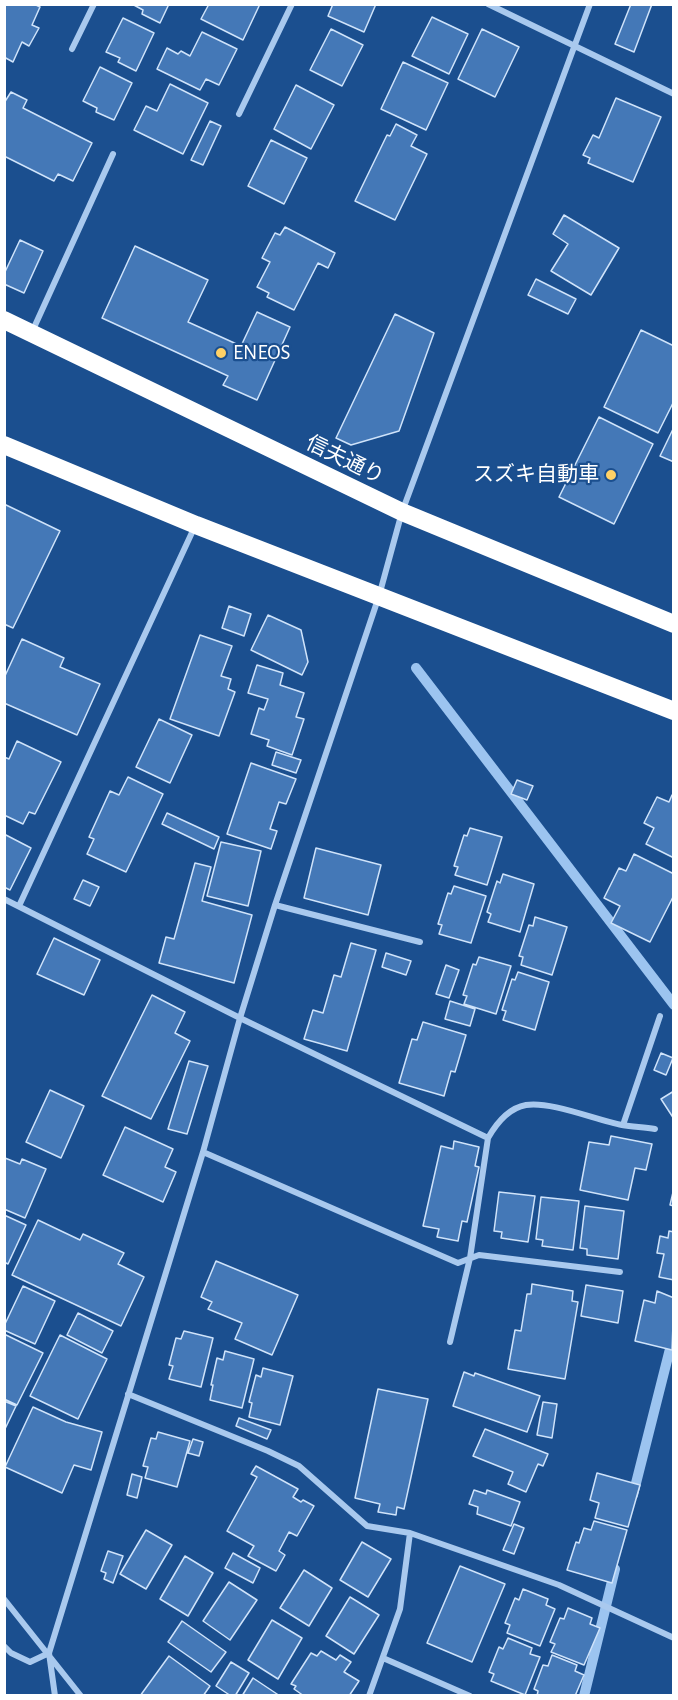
<!DOCTYPE html>
<html>
<head>
<meta charset="utf-8">
<style>
  body { margin:0 }
  #map { position:relative; width:678px; height:1700px; overflow:hidden; background:#1b4f8f; font-family:"Alegreya Sans",sans-serif }
  canvas { display:block }
  .frame { position:absolute; inset:0; border:6px solid #fff; pointer-events:none }
</style>
</head>
<body>
<div id="map">
<canvas width="678" height="1700"></canvas>
<div class="frame"></div>
</div>
<script>
const ctx = document.querySelector('canvas').getContext('2d');
ctx.lineJoin = 'round';
function trace(path, color, width, dash) {
  ctx.strokeStyle = color;
  ctx.lineWidth = width;
  ctx.lineCap = dash ? 'butt' : 'round';
  ctx.setLineDash(dash || []);
  ctx.stroke(path);
}
function paint(path, color) {
  ctx.fillStyle = color;
  ctx.fill(path, 'evenodd');
}
function drawText(font, color, halo, rows, align = 'center') {
  ctx.font = font + ' "Alegreya Sans","Noto Sans JP",sans-serif';
  ctx.lineWidth = 4.5;
  ctx.setLineDash([]);
  ctx.textBaseline = 'middle';
  ctx.strokeStyle = halo;
  ctx.fillStyle = color;
  for (const [text, x, y, turn = 0] of rows) {
    ctx.save();
    ctx.translate(x, y);
    ctx.rotate((+turn || 0) * Math.PI / 180);
    ctx.textAlign = isNaN(turn) ? turn : align;
    if (halo) ctx.strokeText(text, 0, 0);
    ctx.fillText(text, 0, 0);
    ctx.restore();
  }
}
const stream = new Path2D(`
  M416,668L674,1005
  M633,1495L674,1333
  M584,1696L615,1569`);
const building = new Path2D(`
  M4,4H34L40,7L32,25L39,28L29,46L22,42L13,62L4,57Z
  M132,4H169L160,23L142,14L143,10Z
  M209,4H260L243,40L201,19Z
  M333,4H376L364,32L328,16Z
  M631,4H652L634,52L615,44Z
  M432,17L468,34L449,74L412,56Z
  M123,18L154,33L136,71L118,62L120,58L106,52Z
  M331,29L363,45L342,86L310,70Z
  M482,29L519,47L495,97L458,79Z
  M202,32L237,49L219,85L206,79L200,90L157,69L167,48L178,54L181,51L190,56Z
  M403,62L448,83L426,130L381,109Z
  M100,67L132,83L114,120L96,112L97,108L83,101Z
  M170,84L208,103L183,154L134,130L146,106L157,111Z
  M296,85L334,105L311,149L274,129Z
  M11,92L27,100L23,108L92,143L73,181L58,174L54,181L4,156V103Z
  M616,98L661,117L633,182L588,163L590,158L583,155L593,135L599,138Z
  M210,121L221,126L203,165L191,160Z
  M396,124L417,135L411,146L427,154L395,220L355,201L387,135L390,136Z
  M271,140L307,158L284,204L248,186Z
  M564,215L619,248L591,295L551,271L568,244L553,234Z
  M285,227L335,253L328,268L318,263L294,310L267,297L269,293L257,287L270,262L262,258L275,233L280,235Z
  M20,240L43,251L24,293L4,284V274Z
  M135,246L208,280L188,322L241,346L257,312L290,327L257,400L223,385L228,376L102,318Z
  M536,279L576,299L568,314L528,295Z
  M395,314L434,333L399,431L351,445L336,438Z
  M641,330L674,346V401L658,433L604,407Z
  M599,417L653,444L614,524L559,497Z
  M674,427V462L660,456Z
  M4,504L60,531L13,628L4,624Z
  M229,606L251,614L244,636L222,628Z
  M268,615L301,630L308,662L302,675L251,650Z
  M200,635L232,646L221,676L231,679L228,689L235,692L219,736L170,719Z
  M22,639L64,658L60,667L100,684L77,735L4,703V678Z
  M257,665L283,673L280,685L304,693L296,717L304,719L292,755L267,746L269,740L251,734L259,708L264,710L268,699L248,693Z
  M159,719L192,735L170,783L136,767Z
  M17,741L61,762L35,814L29,812L23,824L4,815V757L9,759Z
  M276,752L301,760L296,773L272,765Z
  M251,763L296,779L286,804L279,802L270,829L277,831L271,849L227,834Z
  M128,777L163,794L126,872L87,854L94,839L89,837L110,791L119,795Z
  M517,780L533,786L527,800L511,794Z
  M672,795L674,796V858L646,844L654,828L644,823L657,797L669,802Z
  M167,813L219,837L214,849L162,824Z
  M470,828L502,837L487,885L455,875L458,867L454,866L464,835L467,836Z
  M4,834L31,848L10,890L4,887Z
  M221,842L261,851L248,906L207,896Z
  M316,848L381,865L368,915L304,898Z
  M634,854L674,874V895L650,942L611,923L620,906L604,898L619,868L626,871Z
  M195,863L211,867L202,901L252,915L234,983L159,963L166,937L174,939Z
  M503,874L534,884L520,932L488,922L491,914L487,912L497,881L500,883Z
  M83,880L99,887L90,906L74,899Z
  M454,886L486,896L471,943L439,934L442,925L438,924L448,893L451,894Z
  M535,917L567,927L552,975L521,965L523,957L519,956L529,925L533,926Z
  M54,938L100,960L84,995L37,974Z
  M351,943L376,950L347,1051L304,1039L313,1010L323,1013L334,975L341,977Z
  M386,953L411,961L406,975L382,967Z
  M479,957L511,966L496,1014L464,1004L467,996L463,995L473,964L476,965Z
  M446,965L459,970L449,998L436,994Z
  M518,972L549,982L535,1030L503,1020L506,1011L502,1010L512,979L515,980Z
  M152,995L185,1012L175,1033L190,1041L151,1119L102,1096Z
  M450,1001L475,1009L470,1026L445,1019Z
  M423,1022L466,1035L455,1072L451,1071L444,1096L399,1083L412,1039L417,1040Z
  M661,1053L673,1058L666,1075L654,1070Z
  M189,1061L208,1066L187,1134L168,1129Z
  M50,1090L84,1106L61,1158L26,1142Z
  M674,1091V1119L661,1099Z
  M125,1127L173,1149L165,1167L176,1172L163,1202L103,1175Z
  M611,1136L652,1144L646,1170L635,1168L628,1200L580,1190L589,1142L609,1145Z
  M454,1141L479,1147L475,1166L479,1167L467,1222L462,1221L458,1241L437,1237L439,1229L423,1226L441,1146L453,1149Z
  M5,1158L20,1164L22,1159L46,1169L25,1218L4,1209Z
  M674,1188V1206L670,1205Z
  M499,1192L535,1196L528,1242L501,1238L502,1232L494,1231Z
  M541,1197L579,1201L573,1250L542,1246L543,1240L536,1239Z
  M585,1206L624,1211L618,1259L587,1255V1249L580,1248Z
  M4,1215L26,1225L8,1264L4,1262Z
  M38,1220L80,1240L83,1234L124,1253L118,1264L144,1277L121,1326L12,1275Z
  M669,1231L674,1232V1280L659,1277L664,1254L657,1253L660,1236L668,1238Z
  M216,1261L298,1295L272,1355L235,1339L242,1323L208,1309L212,1302L201,1297Z
  M532,1284L573,1291L572,1301L578,1302L565,1379L508,1369L515,1330L521,1331L527,1294H531Z
  M586,1285L623,1291L618,1323L581,1316Z
  M23,1286L55,1301L35,1344L4,1330V1326Z
  M657,1291L674,1298L672,1350L635,1341L644,1300L655,1303Z
  M78,1313L113,1331L102,1353L67,1335Z
  M184,1331L213,1338L201,1387L169,1379L173,1366L169,1365L176,1338L181,1339Z
  M4,1334L43,1353L17,1405L4,1399Z
  M60,1335L107,1359L78,1419L30,1396Z
  M225,1351L254,1359L242,1408L210,1400L213,1385H211L217,1358L223,1360Z
  M263,1368L293,1376L280,1425L249,1417L252,1403L249,1402L256,1375L261,1377Z
  M464,1372L474,1376L475,1373L540,1396L527,1432L453,1406Z
  M378,1389L428,1399L404,1509L397,1507L396,1515L378,1512L380,1504L355,1498Z
  M4,1401L16,1406L4,1431Z
  M543,1402L557,1404L552,1438L537,1435Z
  M33,1407L66,1422L102,1432L91,1470L74,1465L62,1493L5,1467Z
  M239,1418L271,1430L267,1439L236,1426Z
  M485,1429L548,1454L543,1466L538,1464L526,1492L508,1484L513,1472L473,1456Z
  M158,1432L190,1441L177,1487L145,1478L148,1467L143,1466L151,1438L156,1439Z
  M193,1439L203,1442L199,1456L188,1453Z
  M256,1466L298,1489L293,1497L301,1502L303,1500L314,1506L297,1536L289,1532L279,1551L285,1555L276,1571L248,1556L254,1546L227,1531L257,1477L251,1474Z
  M597,1473L640,1485L628,1527L595,1518L599,1503L590,1500Z
  M132,1474L142,1477L137,1498L127,1495Z
  M474,1490L486,1494L487,1490L520,1502L511,1526L477,1514L478,1507L469,1504Z
  M594,1521L627,1530L612,1583L567,1570L576,1542L579,1543L584,1528L591,1530Z
  M514,1524L524,1528L514,1554L503,1550Z
  M146,1530L172,1545L146,1589L120,1574Z
  M362,1542L391,1559L368,1597L340,1580Z
  M108,1551L123,1556L113,1583L104,1579L106,1573L101,1571Z
  M233,1553L260,1568L253,1583L225,1568Z
  M185,1556L213,1573L188,1616L160,1599Z
  M460,1566L505,1584L472,1662L427,1643Z
  M304,1570L332,1588L309,1626L280,1608Z
  M229,1582L257,1600L230,1640L203,1621Z
  M523,1589L548,1599L546,1605L555,1609L540,1646L507,1633L510,1625L505,1623L515,1598L519,1600Z
  M350,1597L379,1615L354,1654L326,1636Z
  M568,1608L592,1618L590,1624L600,1628L584,1665L551,1652L555,1644L550,1642L560,1618L564,1619Z
  M272,1620L302,1638L278,1679L248,1660Z
  M182,1621L226,1652L211,1672L168,1642Z
  M508,1638L532,1648L530,1654L540,1657L525,1695L491,1681L494,1674L489,1672L499,1647L503,1649Z
  M321,1651L336,1660L340,1655L351,1662L344,1672L359,1681L349,1696H304L294,1689L296,1686L291,1684L311,1653L317,1656Z
  M552,1655L577,1665L575,1671L584,1675L575,1696H537L538,1691L534,1689L543,1665L548,1666Z
  M169,1656L210,1686L203,1696H140Z
  M231,1662L249,1673L235,1696H231L216,1686Z
  M253,1678L280,1696H242Z`);
const street = new Path2D(`
  M488,4L674,94
  M72,49L94,4
  M239,114L292,4
  M32,332L113,154
  M4,899L240,1018L488,1138
  M275,905L420,942
  M19,906L195,526
  M623,1125L660,1016
  M203,1152L458,1263L479,1255L620,1272
  M450,1342L470,1258L488,1138C496,1124 509,1108 526,1105C551,1101 596,1120 622,1125C633,1127 644,1127 655,1129
  M128,1394L268,1451L299,1466L367,1526L410,1533L559,1585L674,1638
  M4,1599L81,1696
  M4,1646L11,1653L30,1662L49,1653
  M383,1658L470,1696
  M55,1696L49,1653L203,1152L240,1018L275,905L379,596L402,512L590,4
  M369,1696L400,1609L410,1533`);
const highway = new Path2D(`
  M4,320L402,512L674,624
  M4,445L196,525L674,711`);
const markers = [
  [221,353,6,"#ffd166"],
  [611,475,6,"#ffd166"]
];
const poiNames = [
  ["ENEOS",233,353],
  ["スズキ自動車",599,475,"right"]
];
const streetNames = [
  ["信夫通り",345,460,26]
];
trace(stream, '#9cc4f0', 10);
paint(building, '#4478b7');
trace(building, '#cfe3fa', 1.5);
trace(street, '#a9c9ee', 6);
trace(highway, '#fff', 18);
for (const [x, y, r, color] of markers) {
  const dot = new Path2D();
  dot.arc(x, y, r, 0, 2 * Math.PI);
  ctx.fillStyle = color;
  ctx.fill(dot);
  trace(dot, '#1b4f8f', 2);
}
drawText('21px', '#fff', '#1b4f8f', poiNames, 'left');
drawText('21px', '#fff', '#1b4f8f', streetNames);
</script>
</body>
</html>
